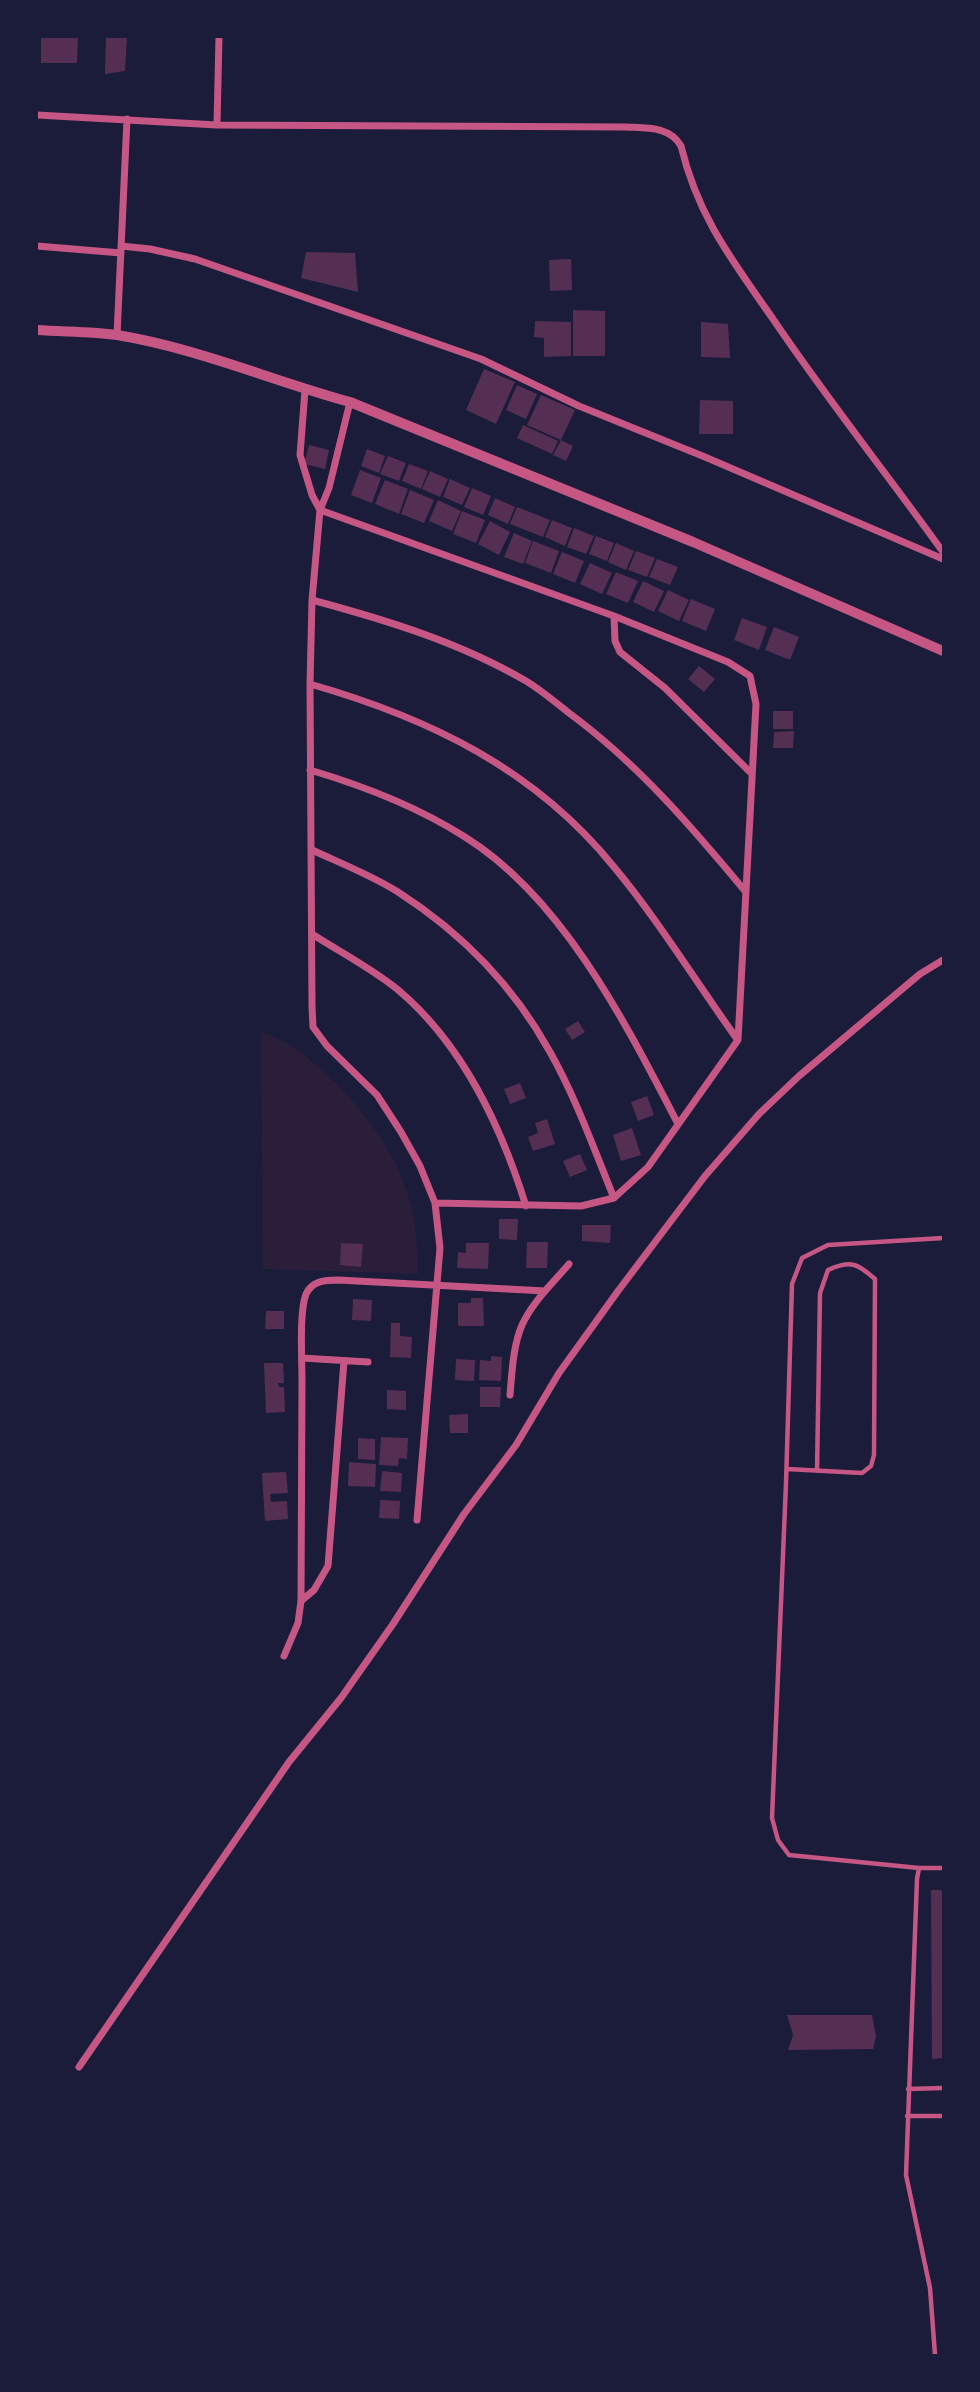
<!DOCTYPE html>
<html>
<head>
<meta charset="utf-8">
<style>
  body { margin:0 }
  #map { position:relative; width:980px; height:2392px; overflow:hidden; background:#1b1b3a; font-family:"IBM Plex Serif",serif }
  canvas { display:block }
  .frame { position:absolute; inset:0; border:38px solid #1b1b3a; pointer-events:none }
</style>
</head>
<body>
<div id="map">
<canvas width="980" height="2392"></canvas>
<div class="frame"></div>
</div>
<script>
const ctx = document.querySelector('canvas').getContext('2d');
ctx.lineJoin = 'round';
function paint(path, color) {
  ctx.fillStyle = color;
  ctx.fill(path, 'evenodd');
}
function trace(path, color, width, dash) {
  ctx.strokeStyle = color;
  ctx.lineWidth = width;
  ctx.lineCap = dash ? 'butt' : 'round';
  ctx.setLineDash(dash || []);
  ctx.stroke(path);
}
const green = new Path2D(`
  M261,1032C271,1036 282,1040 290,1045C341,1080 397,1144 411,1205C417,1228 417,1250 418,1274L263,1269Z`);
const building = new Path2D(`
  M41,37H78L77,63H41Z
  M106,37H127L125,71L105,74Z
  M306,252L355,253L358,292L301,278Z
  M571,259L572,290L550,291L549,260Z
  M573,310L605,311V356H573Z
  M535,321L571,322V356L544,357V338L534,337Z
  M701,322L728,324L730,358L701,357Z
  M484,369L515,382L496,424L466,410Z
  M517,385L537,394L526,419L506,410Z
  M541,395L575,410L561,440L527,425Z
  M700,400L733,401V434H699Z
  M523,425L558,441L552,454L517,438Z
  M561,440L573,446L566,461L553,455Z
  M309,445L329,450L325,469L304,464Z
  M367,449L385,456L379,473L361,466Z
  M388,456L406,463L399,481L380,474Z
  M409,464L428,471L421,489L402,481Z
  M360,470L381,478L372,503L351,495Z
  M430,471L448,479L440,497L422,489Z
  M450,479L470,488L462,505L443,497Z
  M385,480L408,489L399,514L375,504Z
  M472,488L491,496L483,515L464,507Z
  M410,490L434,500L424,523L401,514Z
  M495,498L515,507L508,524L488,515Z
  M438,500L461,511L452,531L429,521Z
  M517,507L550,520L543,537L510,524Z
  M462,511L485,520L476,543L453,534Z
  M552,520L572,528L565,546L545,537Z
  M490,521L510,532L499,555L478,544Z
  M574,528L594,536L586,554L567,547Z
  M514,533L532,541L523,564L504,557Z
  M596,536L614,543L607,561L589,554Z
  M533,541L559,551L551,573L525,563Z
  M616,543L634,551L626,570L608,562Z
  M636,551L655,558L647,577L628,570Z
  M562,552L584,561L575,583L553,574Z
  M657,559L678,567L670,585L649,577Z
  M590,563L612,573L602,594L580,584Z
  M616,572L638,581L628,603L606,594Z
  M643,581L664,591L654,612L633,602Z
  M668,590L689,600L679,621L658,611Z
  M691,599L715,609L706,631L682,621Z
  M742,618L767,627L759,650L734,640Z
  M774,627L799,637L790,660L765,650Z
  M699,666L715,679L704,692L688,679Z
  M773,711H793V729H773Z
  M794,731L793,748H773L774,732Z
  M578,1021L585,1032L572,1040L565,1029Z
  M520,1083L526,1098L510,1104L504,1089Z
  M647,1096L654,1115L638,1121L631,1102Z
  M547,1119L555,1144L533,1151L528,1137L538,1133L535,1123Z
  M632,1128L641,1155L621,1161L613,1135Z
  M580,1154L587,1170L570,1177L563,1161Z
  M499,1219H518L517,1240L499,1239Z
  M582,1225H611L610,1243L582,1241Z
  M527,1242H548L547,1268H526Z
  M341,1243L363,1244L361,1267L340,1265Z
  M466,1243H489L488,1269L457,1268L458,1252L466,1253Z
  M471,1298H483L484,1326H458V1303H471Z
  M353,1299L372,1300L371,1321L352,1320Z
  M266,1311H284V1329H265Z
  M391,1323H400V1336L412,1337L411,1358L390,1357Z
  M491,1356L502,1357L501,1381L479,1380L480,1360L491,1361Z
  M456,1359L475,1360L474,1381L455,1380Z
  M264,1363H283L284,1383H278L279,1387H284L285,1412L266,1413Z
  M480,1387H501L500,1407H480Z
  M387,1390L406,1391V1410L387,1409Z
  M468,1414V1433H450L449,1415Z
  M381,1437L408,1438L407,1459L399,1458L398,1466L379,1465Z
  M358,1438L375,1439V1460L358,1459Z
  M349,1462L376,1464L375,1487L348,1486Z
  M382,1471L402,1473L401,1492L380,1491Z
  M286,1472L288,1493L270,1494L271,1502L287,1501L288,1519L265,1521L262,1473Z
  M380,1500L400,1501L399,1519L379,1518Z
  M931,1890H943V2058L932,2059Z
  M787,2015H872L876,2036L873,2049L788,2050L793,2035Z`);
const service = new Path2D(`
  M787,1469L862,1473L871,1466L874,1455L875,1279C857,1263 851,1260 828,1270L820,1293L817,1471
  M919,1868L789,1855L778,1840L772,1818L786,1483L792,1284L802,1258L828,1245L943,1238
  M908,2089L943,2088
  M907,2116H943
  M935,2355L930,2288L906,2175L917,1879L919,1868H943`);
const minor = new Path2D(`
  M37,115L217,125L626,127C646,128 670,126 681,146C698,217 732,260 773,319C827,399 887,474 943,552
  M217,125L219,37
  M37,246L121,253
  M121,246L150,249L195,259L481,359L579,406L705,457L943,559
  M117,335L127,119
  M305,390L300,455L312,495L320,510
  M350,402L329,488L320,510L312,600L310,684L312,1007L313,1027L327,1046L377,1095L401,1132L420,1166L435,1203L440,1248L417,1520
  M320,510L614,616L728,662L750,676L756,704L738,1040L648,1167L614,1198L581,1206L435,1203
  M312,600C386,620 459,642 526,681C541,690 555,702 569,713C637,763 691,826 745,891
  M614,616L615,641L620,652L665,688L751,773
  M310,684C429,718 535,769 614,867C659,921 696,982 737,1039
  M310,770C364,786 418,807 465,837C563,898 626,1024 678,1124
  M312,850C340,863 371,875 398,892C462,933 513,985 550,1052C576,1098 594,1149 614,1198
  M312,934C340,952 371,968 397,989C463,1044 501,1126 526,1206
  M302,1358L368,1362
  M510,1395C512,1372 513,1346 522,1325C533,1301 553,1283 569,1264
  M301,1601L314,1590L328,1566L344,1361
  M284,1656L298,1623L301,1601C301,1527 302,1454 302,1380C302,1360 299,1312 306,1294C312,1281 325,1280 338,1280L545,1291
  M79,2067L289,1762L341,1698L393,1624L464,1514L516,1445L559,1373L618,1291L705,1176L759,1114L799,1076L920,974L943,960`);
const tertiary = new Path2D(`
  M37,330C63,332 91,331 117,335C197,348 273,381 350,402L693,542L943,651`);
paint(green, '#2a1e3b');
paint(building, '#542f53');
trace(service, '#c65784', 4.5);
trace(minor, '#c65784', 7);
trace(tertiary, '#c65784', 10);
</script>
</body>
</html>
